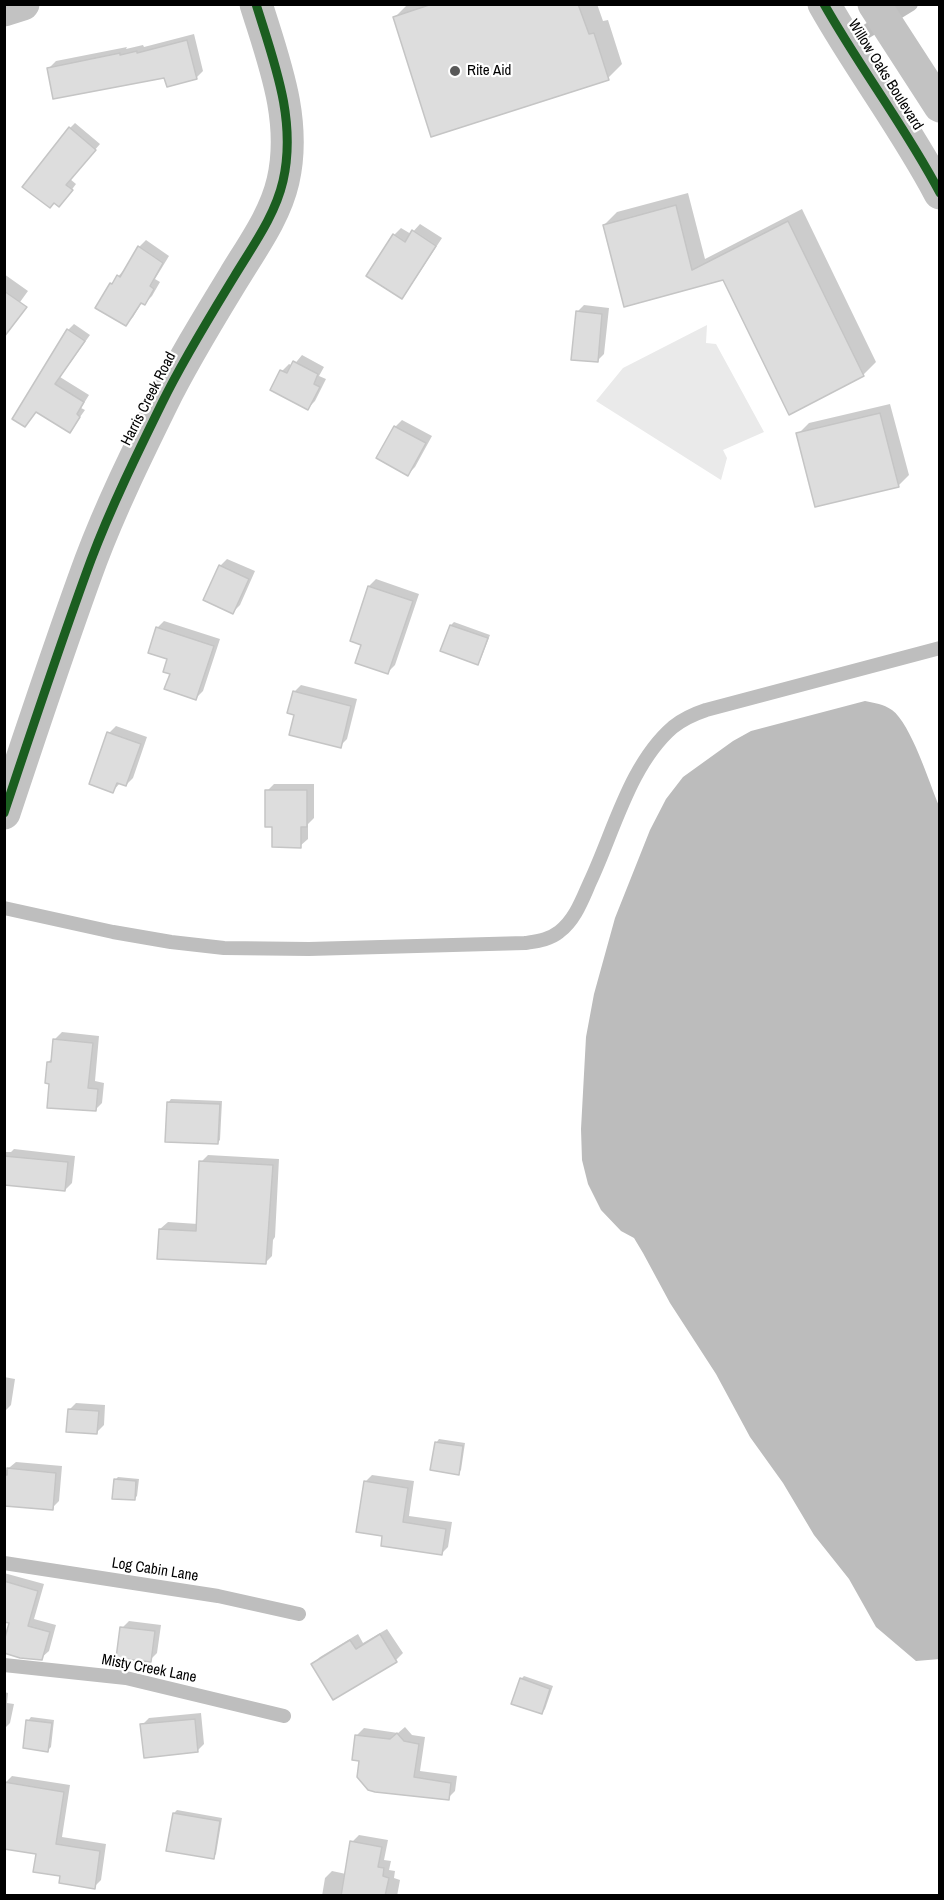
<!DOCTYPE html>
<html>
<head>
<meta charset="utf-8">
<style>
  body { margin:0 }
  #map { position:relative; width:944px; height:1900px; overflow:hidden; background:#fff; font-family:"Archivo Narrow",sans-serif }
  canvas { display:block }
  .frame { position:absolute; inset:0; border:6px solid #000; pointer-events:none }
</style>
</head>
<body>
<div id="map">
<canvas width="944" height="1900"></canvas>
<div class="frame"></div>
</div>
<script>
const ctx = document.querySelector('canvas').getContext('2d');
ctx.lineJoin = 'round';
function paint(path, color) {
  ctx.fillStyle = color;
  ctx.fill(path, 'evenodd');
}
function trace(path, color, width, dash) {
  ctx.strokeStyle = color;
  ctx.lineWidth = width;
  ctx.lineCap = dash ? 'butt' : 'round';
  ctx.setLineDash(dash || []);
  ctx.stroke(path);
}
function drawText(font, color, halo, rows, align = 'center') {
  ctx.font = font + ' "Archivo Narrow",sans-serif';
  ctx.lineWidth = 4.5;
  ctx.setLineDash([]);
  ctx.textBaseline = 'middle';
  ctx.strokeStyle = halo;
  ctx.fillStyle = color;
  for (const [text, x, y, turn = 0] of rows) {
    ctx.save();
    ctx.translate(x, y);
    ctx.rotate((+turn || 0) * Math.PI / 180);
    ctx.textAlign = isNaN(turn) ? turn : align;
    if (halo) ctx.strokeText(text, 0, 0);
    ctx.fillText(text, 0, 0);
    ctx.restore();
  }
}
const green = new Path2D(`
  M707,325L706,343L716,344L764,432L723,450L727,458L721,480L596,401L623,368Z`);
const water = new Path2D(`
  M865,701C875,703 883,704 892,710C911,724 929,782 939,806L940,1659L916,1661L876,1627L849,1579L814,1535L783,1483L750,1437L716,1374L670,1303L643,1253L634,1238L621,1231L601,1210L588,1184L582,1160L581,1129L586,1037L594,994L615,918L650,830L666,799L683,777L733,741L751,731Z`);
const shadow = new Path2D(`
  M408,4H597L603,21L608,20L622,64L608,78L395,17Z
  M194,34L203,71L196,78L49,68L56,61L127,47L126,49L143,45L144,47Z
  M75,123L100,144L70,179L76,184L64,200L70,128Z
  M688,193L705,259L802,209L876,362L863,375L724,279L625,305L604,225L617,212Z
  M420,224L442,238L408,290L401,297L394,235L401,228L411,234Z
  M146,240L169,256L155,279L160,282L152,296L145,303L142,302L133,317L126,324L97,307L111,284L125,269L139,247Z
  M4,274L28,291L15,309L4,307Z
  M584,305L609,308L604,354L597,361L577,312Z
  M74,324L90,335L60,377L89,395L81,408L85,410L70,431L37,411L25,425L68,330Z
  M302,355L324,367L319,376L326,379L315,401L308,408L272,389L282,371L289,364L293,366Z
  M890,404L909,475L898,486L798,434L809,423Z
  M402,420L432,436L415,467L408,474L395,427Z
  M227,559L255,571L240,605L233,612L220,566Z
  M376,579L419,594L395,665L388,672L363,644L369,586Z
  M164,621L220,639L203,691L196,698L171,672L169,658L157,628Z
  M454,622L490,635L480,661L477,664L451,625Z
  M301,685L357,699L347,739L340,746L296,714L294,692Z
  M116,726L147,737L133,778L126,785L120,783L113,791L109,733Z
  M274,784H314V818L308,824V839L300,846L273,825L267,791Z
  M62,1032L99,1036L95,1081L104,1083L102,1103L95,1110L51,1082L48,1062L53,1058L55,1039Z
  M171,1099L222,1101L220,1140L217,1143L168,1103Z
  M14,1149L75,1156L72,1183L65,1190L4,1184V1152H11Z
  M208,1155L279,1159L275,1237L273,1240L272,1256L265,1263L160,1229L168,1222L198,1224L201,1162Z
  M4,1377L15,1379L11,1405L4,1412Z
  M76,1403L105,1405L104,1425L97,1432L69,1410Z
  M439,1439L465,1443L461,1470L458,1473L436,1443Z
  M16,1462L62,1466L59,1501L52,1508L4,1498V1472Z
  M372,1475L414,1481L409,1516L452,1522L448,1547L441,1554L384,1535L365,1482Z
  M118,1477L139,1479L137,1496L134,1499L115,1480Z
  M4,1573L44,1584L34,1619L56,1625L49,1651L41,1658L11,1622L4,1620Z
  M129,1621L161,1625L157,1653L150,1660L122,1628Z
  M387,1629L403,1653L396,1660L313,1664L320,1657L358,1634L363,1643Z
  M524,1676L553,1686L545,1709L542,1713L521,1679Z
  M4,1692L8,1693L7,1703L14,1704L10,1723L4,1729Z
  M201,1713L204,1744L197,1751L142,1725L149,1718Z
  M31,1717L54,1720L51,1747L48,1750L28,1721Z
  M405,1727L412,1735L425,1737L420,1771L457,1776L455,1791L448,1798L361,1759L357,1735L364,1728L398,1733Z
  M12,1776L70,1785L62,1837L106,1844L101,1880L94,1887L62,1875L37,1853L5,1783Z
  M177,1810L222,1818L216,1854L213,1858L174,1813Z
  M359,1835L388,1840L384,1860L391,1861L389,1870L395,1871L394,1878L400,1880L397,1896H322L325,1878L332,1871L346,1874L352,1842Z`);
const building = new Path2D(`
  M432,4H578L589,34L594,33L609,80L431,137L393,17Z
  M187,40L197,79L167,87L164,78L53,99L47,68L120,53V55L137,51V53Z
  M69,127L96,150L66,185L73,190L59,207L54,203L50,208L22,187Z
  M676,205L692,270L788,221L864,376L789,415L723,280L624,307L603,225Z
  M412,230L436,246L402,299L366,276L393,234L405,242Z
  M138,246L163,263L150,286L154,289L145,305L141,303L126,326L95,308L110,283L112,284L117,275L120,277Z
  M4,291L27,307L4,337Z
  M576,311L602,314L598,362L571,360Z
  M67,329L85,341L55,384L84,402L77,414L80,417L70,433L36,412L25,427L12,419Z
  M293,361L318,374L314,384L320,387L308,410L270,390L280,370L287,373Z
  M880,413L899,487L815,507L796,433Z
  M394,426L426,443L408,476L376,458Z
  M219,565L249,579L233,614L203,600Z
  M368,586L413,601L388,674L355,663L361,645L350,641Z
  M450,625L488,638L478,665L440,651Z
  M156,627L214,646L196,700L164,689L170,674L163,672L167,659L148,653Z
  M293,691L351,706L341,748L289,735L294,715L287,713Z
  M107,732L141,744L126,786L117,783L113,793L89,784Z
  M265,790H307V827H301V848L272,847V827H265Z
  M53,1039L93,1043L88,1088L98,1089L96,1111L47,1108L49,1084L45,1083L47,1062H51Z
  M167,1102L220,1104L218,1144L165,1142Z
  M4,1156L68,1162L65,1191L4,1185Z
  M199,1161L273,1165L266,1264L157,1259L159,1229L196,1231Z
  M68,1409L99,1411L97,1434L66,1432Z
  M435,1442L463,1446L459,1475L430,1470Z
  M7,1468L56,1473L53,1510L4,1506V1475H7Z
  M114,1479L136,1481L135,1500L112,1499Z
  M364,1481L408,1488L403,1522L446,1529L442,1555L381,1546L382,1536L356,1532Z
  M4,1581L38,1591L28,1626L50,1632L42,1660L20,1658L4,1653V1641L9,1623L4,1622Z
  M120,1627L155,1631L151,1662L116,1658Z
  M380,1634L397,1662L333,1700L311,1664L350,1640L356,1649Z
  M520,1678L550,1689L542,1714L511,1704Z
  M195,1719L198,1752L144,1758L140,1724Z
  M26,1720L52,1723L48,1752L23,1748Z
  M397,1733L404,1741L419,1744L414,1777L451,1783L449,1800L375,1792L368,1790L357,1777L359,1761L352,1760L355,1735L390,1739Z
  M4,1782L64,1792L56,1844L100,1851L95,1889L59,1883L60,1876L33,1872L36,1854L4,1849Z
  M173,1813L220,1821L214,1859L166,1851Z
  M350,1841L382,1847L378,1867L384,1868L383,1876L389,1878L385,1896H341Z`);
const lane = new Path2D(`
  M846,44L911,4
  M4,908L113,932L171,942L224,948L309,949L525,943C537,941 549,940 559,932C575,920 582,900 590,882C614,831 630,764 673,727C683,719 694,714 706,710L940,648
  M4,1563L218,1596L299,1614
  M4,1665L126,1678L284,1716`);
const secondary = new Path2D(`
  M824,4C860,68 906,128 940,193
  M874,4L940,106
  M4,10L23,4
  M4,813C32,729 60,644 91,560C111,507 137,454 162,403C183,360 209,318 234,277C252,247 275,216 283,181C297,120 274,62 256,4`);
const cycleway = new Path2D(`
  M824,4C860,68 906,128 940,193
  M4,813C32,729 60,644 91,560C111,507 137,454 162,403C183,360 209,318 234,277C252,247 275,216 283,181C297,120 274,62 256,4`);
const markers = [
  [455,71,6,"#595959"]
];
const poiNames = [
  ["Rite Aid",467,71]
];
const streetNames = [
  ["Willow Oaks Boulevard",885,75,58],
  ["Harris Creek Road",149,399,-63],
  ["Log Cabin Lane",155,1570,9],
  ["Misty Creek Lane",149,1669,11]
];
paint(green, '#eaeaea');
paint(water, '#bcbcbc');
paint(shadow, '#0003');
paint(building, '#ddd');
trace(building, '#c5c5c5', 1.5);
trace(lane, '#bebebe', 14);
trace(secondary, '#c2c2c2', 33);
trace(cycleway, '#1b5e20', 9);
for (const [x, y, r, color] of markers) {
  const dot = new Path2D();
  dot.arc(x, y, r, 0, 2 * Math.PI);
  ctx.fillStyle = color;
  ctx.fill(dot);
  trace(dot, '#fff', 2);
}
drawText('15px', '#000', '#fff', poiNames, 'left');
drawText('15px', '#000', '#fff', streetNames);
</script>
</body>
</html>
